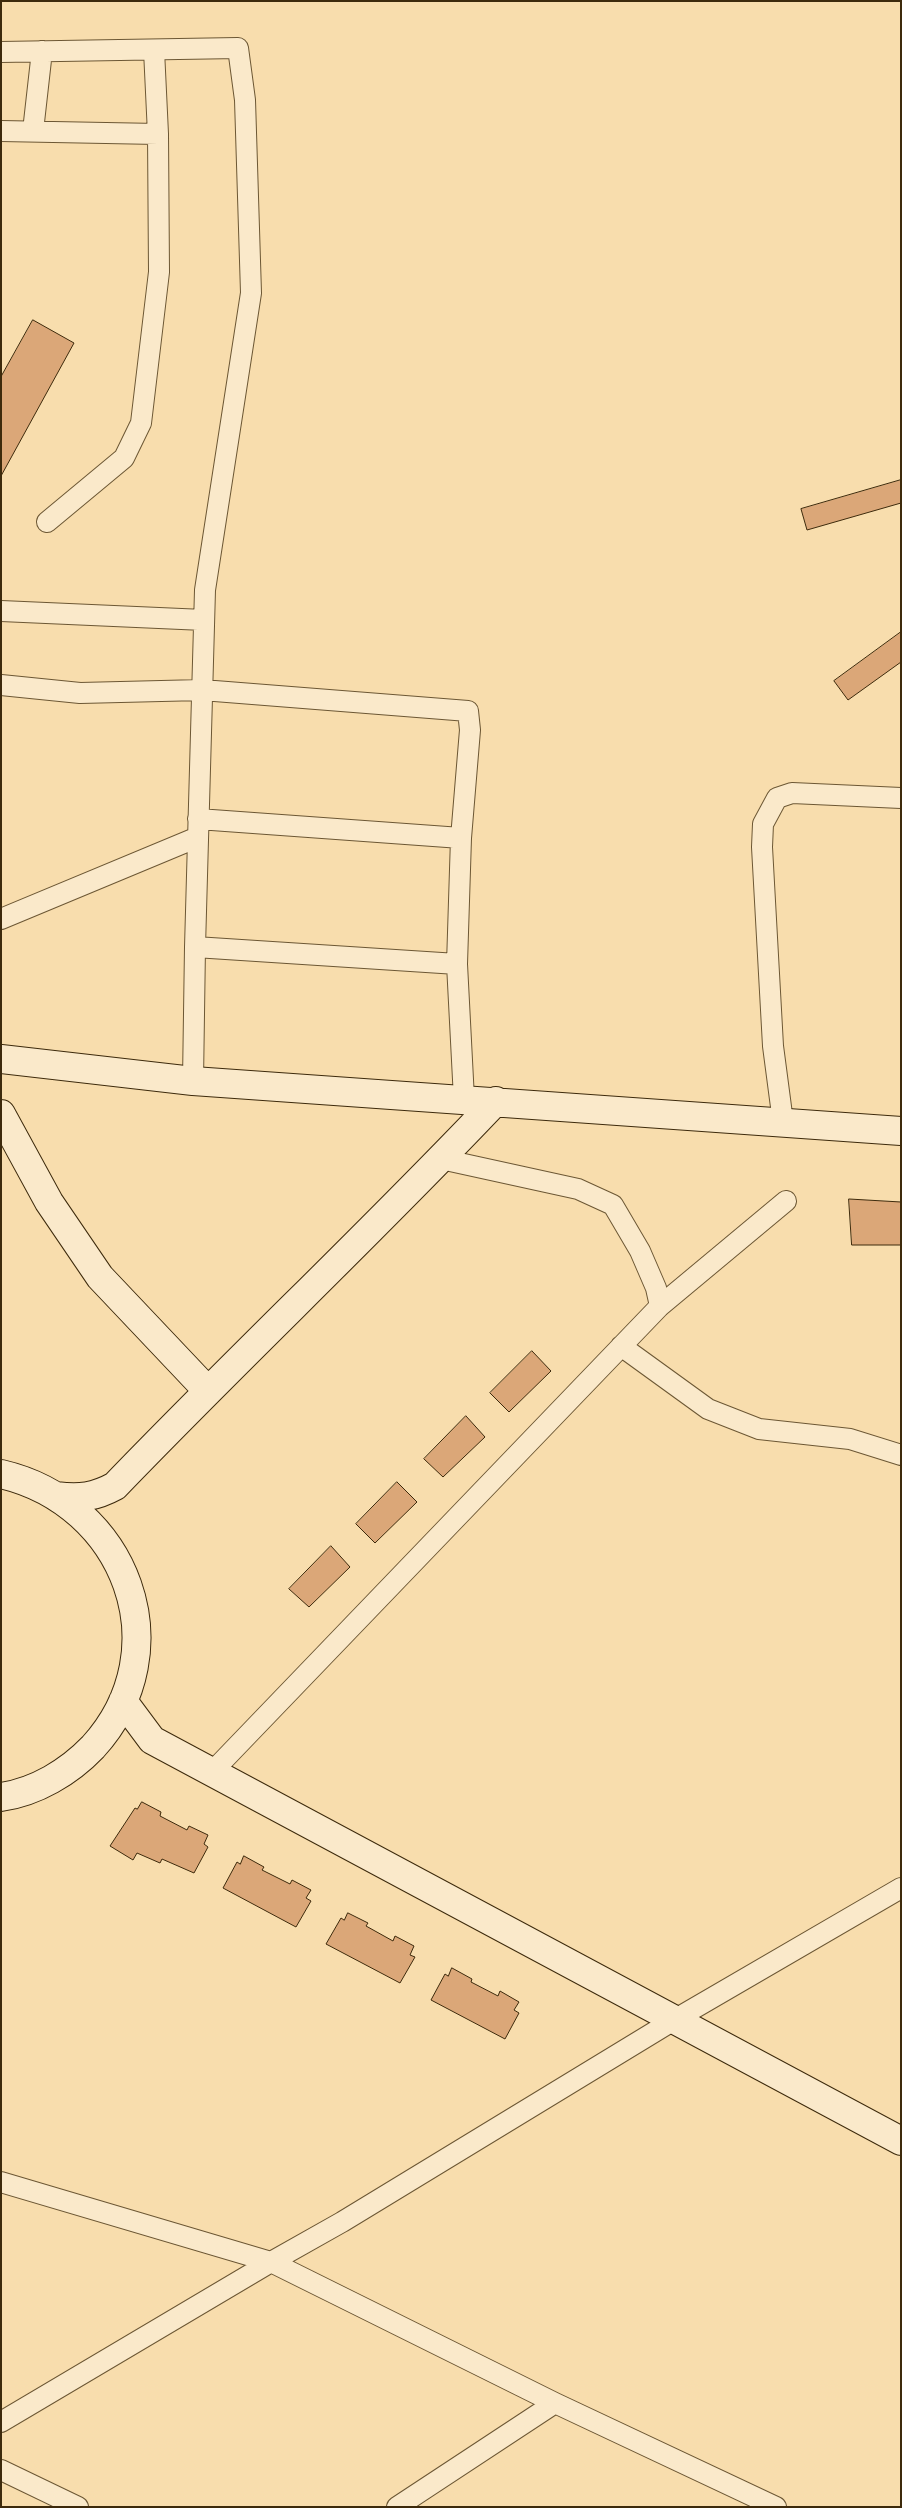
<!DOCTYPE html>
<html>
<head>
<meta charset="utf-8">
<style>
  body { margin:0 }
  #map { position:relative; width:902px; height:2508px; overflow:hidden; background:#f8ddad; font-family:Alegreya,serif }
  canvas { display:block }
  .frame { position:absolute; inset:0; border:2px solid #3d2a0c; pointer-events:none }
</style>
</head>
<body>
<div id="map">
<canvas width="902" height="2508"></canvas>
<div class="frame"></div>
</div>
<script>
const ctx = document.querySelector('canvas').getContext('2d');
ctx.lineJoin = 'round';
function paint(path, color) {
  ctx.fillStyle = color;
  ctx.fill(path, 'evenodd');
}
function trace(path, color, width, dash) {
  ctx.strokeStyle = color;
  ctx.lineWidth = width;
  ctx.lineCap = dash ? 'butt' : 'round';
  ctx.setLineDash(dash || []);
  ctx.stroke(path);
}
const building = new Path2D(`
  M33,320L74,343L1,476V377Z
  M901,480V503L807,530L801,509Z
  M901,632V662L848,700L834,681Z
  M849,1199L901,1202V1245H852Z
  M532,1351L551,1371L509,1412L490,1393Z
  M466,1416L485,1437L443,1477L424,1459Z
  M397,1482L417,1502L375,1543L356,1524Z
  M331,1546L350,1567L309,1607L289,1589Z
  M142,1802L161,1812L160,1816L187,1830L189,1826L208,1835L204,1844L208,1847L194,1873L162,1859L160,1863L137,1853L133,1860L110,1846L135,1808L137,1809Z
  M244,1856L264,1867L262,1870L290,1884L292,1880L311,1890L306,1898L311,1901L296,1927L223,1888L237,1862L240,1864Z
  M348,1913L368,1923L366,1926L393,1941L395,1936L414,1946L410,1955L415,1957L400,1983L326,1944L341,1918L344,1920Z
  M452,1968L472,1979L471,1982L498,1996L500,1991L519,2002L514,2010L519,2013L505,2039L431,2000L445,1974L448,1976Z`);
const street = new Path2D(`
  M1,52L238,48L245,100L251,293L205,590L195,947L193,1081
  M1,131L158,134
  M33,131L42,51
  M47,522L124,458L141,423L159,272L158,134L154,50
  M1,611L204,620
  M1,685L80,693L202,690L468,711L470,730L461,838L457,964L464,1099
  M198,819L461,838
  M1,919L198,837
  M195,947L457,964
  M783,1122L773,1046L762,847L763,824L777,798L792,793L901,798
  M441,1159L578,1189L613,1205L640,1251L656,1288L660,1306
  M621,1346L708,1409L759,1429L850,1439L901,1455
  M212,1772L660,1306L786,1201
  M1,2182L271,2262L555,2403L776,2507
  M1,2422L271,2262L342,2222L674,2020L901,1888
  M1,2470L78,2507
  M397,2507L555,2403`);
const secondary = new Path2D(`
  M1,1059L193,1081L901,1131
  M1,1114L49,1202L100,1277L207,1390
  M1,1474C126,1503 182,1649 93,1747C69,1772 36,1792 1,1797
  M57,1496C79,1499 95,1497 115,1486C240,1356 372,1232 496,1101
  M123,1701L152,1740L901,2141`);
paint(building, '#dba778');
trace(building, '#3d2a0c', 1);
trace(street, '#6c5734', 22);
trace(secondary, '#3d2a0c', 30);
trace(street, '#fae9ca', 20);
trace(secondary, '#fae9ca', 28);
</script>
</body>
</html>
